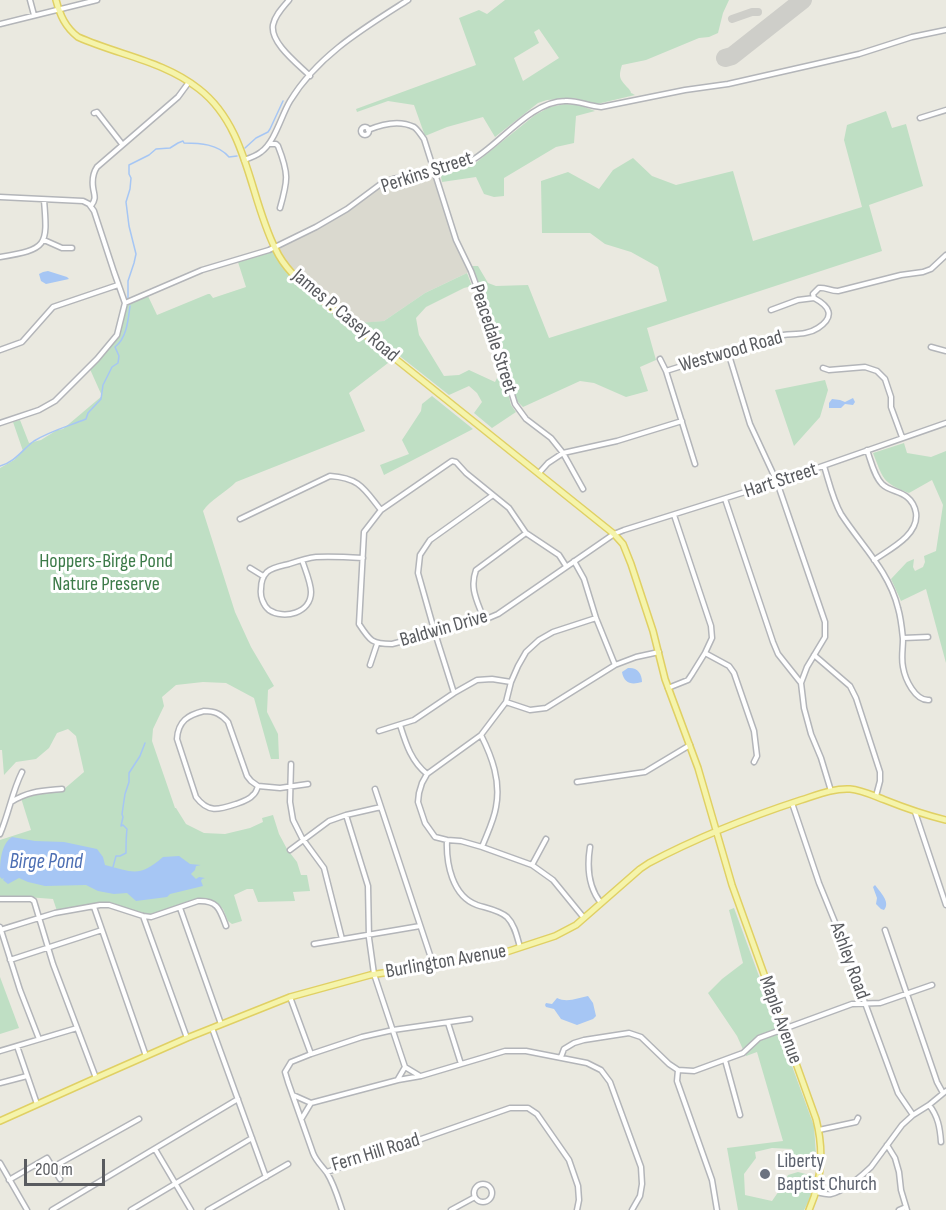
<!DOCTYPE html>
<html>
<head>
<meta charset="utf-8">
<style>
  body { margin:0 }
  #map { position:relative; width:946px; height:1210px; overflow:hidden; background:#eae9e0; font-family:"Sofia Sans Condensed",sans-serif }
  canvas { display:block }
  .scale { position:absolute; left:24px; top:1159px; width:81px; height:27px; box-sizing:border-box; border:3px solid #595b5f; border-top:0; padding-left:8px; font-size:18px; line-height:21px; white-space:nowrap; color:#595b5f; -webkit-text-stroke:4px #fff; paint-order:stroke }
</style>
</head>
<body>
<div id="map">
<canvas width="946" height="1210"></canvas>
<div class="scale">200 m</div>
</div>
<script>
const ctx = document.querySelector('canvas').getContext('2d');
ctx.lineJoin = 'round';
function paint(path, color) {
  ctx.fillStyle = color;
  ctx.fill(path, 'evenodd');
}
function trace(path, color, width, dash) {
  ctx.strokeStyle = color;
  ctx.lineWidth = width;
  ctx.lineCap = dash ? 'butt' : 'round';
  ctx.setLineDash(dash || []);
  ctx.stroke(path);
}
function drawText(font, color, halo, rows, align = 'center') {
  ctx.font = font + ' "Sofia Sans Condensed",sans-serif';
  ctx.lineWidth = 6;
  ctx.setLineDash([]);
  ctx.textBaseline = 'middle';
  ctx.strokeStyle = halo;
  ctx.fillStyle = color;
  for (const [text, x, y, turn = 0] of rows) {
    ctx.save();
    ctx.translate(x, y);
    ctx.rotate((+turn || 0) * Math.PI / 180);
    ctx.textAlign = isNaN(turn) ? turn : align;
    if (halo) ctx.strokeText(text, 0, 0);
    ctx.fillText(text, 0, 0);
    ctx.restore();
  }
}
const education = new Path2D(`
  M434,171L456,240L471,271L425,293L384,321L352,324L304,285L274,247L347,209L382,183Z`);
const green = new Path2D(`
  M505,0H729L723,13L718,33L709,37L699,38L646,60L622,65C618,78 620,79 628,88C635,96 626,90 635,95L597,104L574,98L547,100L538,103L495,137L483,117L447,127L425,136L414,105L388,101L357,112L356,109L476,65L459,18L479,10L487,14ZM539,29L559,58L523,81L514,58L539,43L534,32Z
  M565,104L579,105L595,111L576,116L574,143L556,147L504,178V196L494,197L484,194L476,177L442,182L440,172L473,165L535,115L550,107Z
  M886,111L892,128L906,124L923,186L869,205L882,251L647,328L656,360L640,367L648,391L626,397L594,383L580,381L523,407L517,401L493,321L472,266H478L488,283L496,286L528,285L549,338L667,301L658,267L631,252L605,244L590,233H542L541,181L568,172L599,189L613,170L633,158L652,176L676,185L733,171L753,241L862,207L844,140L847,125Z
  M274,247L288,270L388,353L383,357L388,363L349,393L365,431L236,482C226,492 210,500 203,511L235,612L251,647L274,686L268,690L267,712L278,734L279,759H271L254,698L226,683L203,682L176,685L162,697L164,706L153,729L152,741L175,808H176L186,824L204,833L225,834L250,828L263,822L262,818L273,815L279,834L287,849L297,862L301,875H307L310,891L293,892L295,901L258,902L253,889H247L234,895L242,921L232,924L228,921L223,909L208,899L198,900L153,915L138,912L110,902H102L57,911L53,899L27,897H0V840L31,830L21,798L22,795L63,790L84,772L76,736L68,729L57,733L49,748L36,759L16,762L4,775L2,750H0V468L14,460L23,451L13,422L20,420L29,443L41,440L57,430L63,429L102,396L89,367L117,335L125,303L145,295L146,297L148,296L157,315L208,294H210L213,298L246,287L237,259Z
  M467,273L472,286L464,288L426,307L416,318L419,335L444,376L459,375L469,370L495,382L498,376L504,377L511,405L516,412L492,428L474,413L482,402L477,393L469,386L449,395L358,323L384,321L425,293Z
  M825,380L828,390L820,417L794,446L775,390Z
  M432,396L473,429L384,475L380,465L409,454L402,440L421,411L422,404Z
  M904,443L907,453L931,457L946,451V663L926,589L901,601L891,579L907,562L914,559L913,567L915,571L923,567L925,562L924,556L936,551L943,505L932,480L909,493C882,483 883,478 873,453Z
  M734,908L814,1126L816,1155L809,1163L799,1162L794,1159L792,1149L772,1148L755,1152L756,1158L744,1174L745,1195L772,1201L781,1188L788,1175L798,1172L814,1176C815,1187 809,1201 804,1210H738L727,1148L783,1141L757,1052L746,1056L737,1036L708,993L722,979L743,963L729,910Z
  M0,977L19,1028L0,1034Z`);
const water = new Path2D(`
  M48,271L67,277L69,279L46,284L41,281L39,274L43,272Z
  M853,398L855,402L853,405L845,404L841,408H829V403L832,399L840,400L845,402Z
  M628,668C637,667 642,673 642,682C632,685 624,684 622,672Z
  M12,837L35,841L64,842L97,849L103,857L105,865C133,872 139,878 163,857L179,856L190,864L201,865L196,866L195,870L191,874L196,879L199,877L205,878L202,879L201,881L203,886L170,894L167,897L136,901L127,893L114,894L98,891L86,885L45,886L28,882L19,878L8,884L3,880L4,878L2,879L0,877C0,864 0,845 12,837Z
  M875,885C880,892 891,902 884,910L881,909L876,904L877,898L873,887Z
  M588,996L593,1003L596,1016L593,1019L577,1025L561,1019L554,1009L546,1007L545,1005L546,1003L552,1004L557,998C567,1003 578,998 588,996Z`);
const stream = new Path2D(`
  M245,148L256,138L268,132L270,129L283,101
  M128,299V281L134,263L136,254L129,226L126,202L130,189L131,178L129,174V165L149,155L156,149L170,148L178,143L183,141L184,143C200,143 218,144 229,157L237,156
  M0,466C14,463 23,449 34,441C50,431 69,426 86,419L88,413L101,399L103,385L112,367L118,363L119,356L115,347C127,338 128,320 130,306
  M113,867L116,856H120L126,853C126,845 126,837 127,829L123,825L121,826L123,817L122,814L125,794L129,782V773L140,756L145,743`);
const taxiway = new Path2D(`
  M732,19L752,12H758`);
const runway = new Path2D(`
  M725,58L732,56L803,0`);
const minor = new Path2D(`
  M30,0L34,15
  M289,0C283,7 275,15 273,25C270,43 298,64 310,76
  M0,24L97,0
  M94,113L97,112L122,144
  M920,118L946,110
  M361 131a4 4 0 1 1 8 0a4 4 0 1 1-8 0Z
  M368,130C382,124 400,120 414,127C418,130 421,135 424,139L456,240L471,271L491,326L515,404L526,419L551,438L563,453L583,489
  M269,144H276L278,146C289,174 288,180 280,208
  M244,160C250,158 256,156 261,152C275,142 281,116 290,101C318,55 364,28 408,0
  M0,197L83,201L89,204L94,211L114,272L125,303
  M91,206C97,198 94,195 93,187C92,179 93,173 97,167L178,97L189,82
  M44,240L62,248H72
  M0,257C47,249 48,247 44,200
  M771,310L798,300L814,298
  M931,347L946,351
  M0,350L22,342L53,307L118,285
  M728,352L750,424L777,482L825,622V637L807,667L801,683
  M660,359L666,371L695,464
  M823,368L829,370L865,367L877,371L885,379L891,397V407L902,437
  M666,371C691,363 717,355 742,347C753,344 765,339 777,336C791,333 806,336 818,328C836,316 829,306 814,298L813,294L819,288C825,287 830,291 838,291L901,275L923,272L931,269L946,255
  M0,423L39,410L55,401L97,359L117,335L125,303L202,270L269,250L316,227L347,209L382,183L393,179C409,176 426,172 442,169C451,167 461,166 469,162C498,147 530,101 565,101C577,100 588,106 601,107L685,90L728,84L816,64L859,54L912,37L946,30
  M867,450C871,461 874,476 882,484C889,491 900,491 907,497C912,501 915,507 916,513C919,535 890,549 874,560
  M824,466C829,482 833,500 841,514C861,545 889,571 898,608C901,618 902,629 903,639C903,649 901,658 903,667C905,679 915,701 929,700
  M539,473L548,463L563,453L617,441L682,421
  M725,499L773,642L778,654L801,683L804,708L811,734L821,758L831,791
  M240,519L330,476C360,478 364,489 381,510
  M302,560C305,569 311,583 311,592C311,613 284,620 269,610C263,605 260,596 261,589C261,583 263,576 267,572C273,567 281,566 289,564C298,561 307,558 316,557C331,556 347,557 363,558
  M574,561L584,579L596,618L615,665
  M566,566L559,555L526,533L509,508L466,473L456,462L452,461L381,510L364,532L359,624C370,641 372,644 392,644L484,620L498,614L614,534L624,530L777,482L946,423
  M250,568L263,576
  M484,620C478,602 469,589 476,570L526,533
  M903,638L928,637
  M705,653L729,666L734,673L754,731L757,756L754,762
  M814,655L850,686L856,698L880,772V781L876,796
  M370,665L377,644
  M668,688L688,680L692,674L705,653L712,638L711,626L674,515
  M454,693L435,633L418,573L420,555L430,540L493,495
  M506,702L530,710L546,708L615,665L636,657L659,652
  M204,711C215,711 221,714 228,722L247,776L251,781L258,786C257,789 256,793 253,795C249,800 242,802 236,804C218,810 208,813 196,797L177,739C178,721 188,715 204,711Z
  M400,725C406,744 411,761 427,774
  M379,731L414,720L454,693L477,680L492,679L511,682
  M481,735C492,757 501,781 496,807C494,820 487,834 482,847
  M291,764L290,802L293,820L302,838L324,868L342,939
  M577,782L645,772L690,745
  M258,786L280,788L308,784
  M375,789L433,964
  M11,802C29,791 41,791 62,789
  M792,803L819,883L852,964L865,1003L898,1093L913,1115
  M915,812L946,905
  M346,815L368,886L369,938L374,974L405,1067L420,1076
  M0,834C9,813 12,792 22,772
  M447,840C446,863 452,896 477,905C486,908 499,910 507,917C515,925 517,937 520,947
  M590,847C587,866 588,887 601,903
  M290,850L329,821L346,815L381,807
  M532,865L546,839
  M0,899H31L34,901L53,964L96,1078
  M94,907L146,1056
  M180,908L221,1024
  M143,916L187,1038
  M584,918L553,880L532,865L482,847L461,841L447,840L435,837L425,823L418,802L419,793L422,783L427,774L481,735L506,702L511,682L518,666L526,652L539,640L553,632L596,618
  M0,927L20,990L39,1039
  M0,930L55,913L100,905H109L143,916L151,917L198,901C218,900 220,910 226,926
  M885,930L937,1082L943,1093
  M314,944L420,926
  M10,960L102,930
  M290,997L311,1054
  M448,1023L461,1064
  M212,1028L266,1177
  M17,1046L37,1104
  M0,1051L77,1028
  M561,1057L564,1049L574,1043L584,1040L629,1033L641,1037L669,1064L678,1070L694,1071L743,1053L759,1038L852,1004L880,1003L932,985
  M725,1060L740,1115
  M678,1070L677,1081L712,1180L717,1210
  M398,1079L405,1067
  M0,1083L27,1076
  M293,1095L311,1103
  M929,1105C938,1116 940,1128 941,1142
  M302,1118L311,1103L398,1080L421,1076L505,1051H526L587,1063L601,1070L610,1082L641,1167L642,1184L640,1196L632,1210
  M819,1130L856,1122L858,1118
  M887,1145L895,1158L899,1172L901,1190L907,1210
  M155,1149L191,1210
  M0,1163L27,1210
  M53,1167L139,1119
  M327,1172L510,1108H528L537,1114L569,1160L578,1186L579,1200L577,1210
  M9,1180L47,1158L60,1179
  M474 1193a9 9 0 1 1 18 0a9 9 0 1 1-18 0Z
  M816,1192C821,1193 826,1195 831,1194C843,1192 863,1175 871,1167L902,1125L913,1115L929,1105L946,1091
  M52,1210L238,1099
  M131,1210L252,1138
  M208,1210L288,1164
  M342,1210C338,1198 334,1184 327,1173C322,1166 316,1161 313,1153L288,1082L285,1072L291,1062L311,1054L362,1037L393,1030L470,1019
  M451,1210L475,1197
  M899,1210L906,1207`);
const major = new Path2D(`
  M56,0C60,15 65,27 78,37C118,55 164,61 199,89C248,127 249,196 275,248C284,268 300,282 317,296L614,534L623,544L631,564L653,631L665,679L698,768L732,885L816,1119C824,1150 822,1181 809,1210
  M0,1121L96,1078L187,1038L290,997L370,975L494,956L555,936L576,925L640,869L649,863C698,837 749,817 801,800C817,795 834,788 850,789C862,790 874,796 885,800C905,808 925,815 946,820`);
const markers = [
  [765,1174,6,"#6b7280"]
];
const streetNames = [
  ["Perkins Street",427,173,-18],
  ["James P. Casey Road",345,316,40],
  ["Peacedale Street",493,339,72],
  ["Westwood Road",731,352,-16],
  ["Hart Street",781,481,-18],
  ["Baldwin Drive",444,629,-16],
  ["Ashley Road",849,961,70],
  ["Burlington Avenue",446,962,-10],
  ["Maple Avenue",780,1020,70],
  ["Fern Hill Road",376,1153,-17]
];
const parkNames = [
  ["Hoppers-Birge Pond",106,562],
  ["Nature Preserve",106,585]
];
const worshipNames = [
  ["Liberty",777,1162],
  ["Baptist Church",777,1185]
];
const waterNames = [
  ["Birge Pond",46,863]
];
paint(education, '#dad9cf');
paint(green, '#bfdfc4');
paint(water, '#a6c6f4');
trace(stream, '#a6c6f4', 1.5);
trace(taxiway, '#cecec9', 8);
trace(runway, '#cecec9', 18);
trace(minor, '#b3b5b9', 7);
trace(major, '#e0d064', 8);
trace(minor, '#fff', 4);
trace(major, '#f5f4ab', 5);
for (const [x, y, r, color] of markers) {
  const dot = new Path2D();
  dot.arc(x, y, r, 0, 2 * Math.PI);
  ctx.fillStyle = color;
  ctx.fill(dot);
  trace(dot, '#fff', 2);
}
drawText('20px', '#595b5f', '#fff', streetNames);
drawText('20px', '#3d7b49', '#fff', parkNames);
drawText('20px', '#5b616d', '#fff', worshipNames, 'left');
drawText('italic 21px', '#4d6fb3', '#fff', waterNames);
</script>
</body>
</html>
